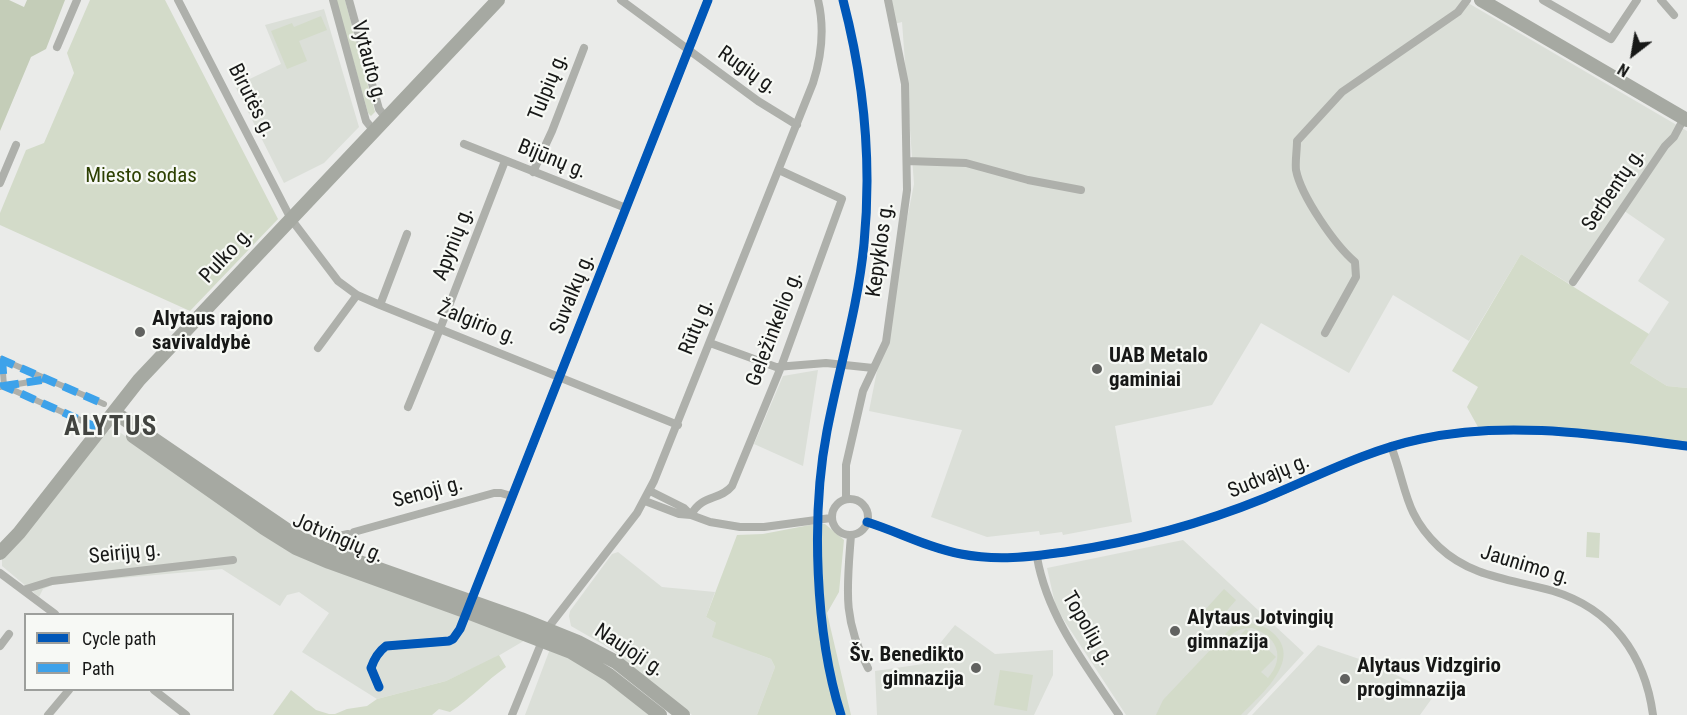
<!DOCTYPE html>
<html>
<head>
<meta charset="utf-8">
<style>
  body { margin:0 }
  #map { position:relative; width:1687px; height:715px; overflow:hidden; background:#eaebe9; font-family:"Roboto Condensed",sans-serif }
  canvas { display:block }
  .legend { position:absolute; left:24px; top:613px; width:210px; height:78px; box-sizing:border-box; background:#f7f9f5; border:2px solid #9d9f9c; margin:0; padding:8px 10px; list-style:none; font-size:18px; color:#171817 }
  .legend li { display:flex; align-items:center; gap:12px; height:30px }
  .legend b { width:30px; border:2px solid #9d9f9c }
  .north { position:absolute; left:1603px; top:24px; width:60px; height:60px; -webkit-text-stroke:4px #f7f9f5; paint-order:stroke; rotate:211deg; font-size:16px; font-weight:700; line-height:24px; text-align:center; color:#171817 }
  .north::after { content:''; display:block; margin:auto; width:21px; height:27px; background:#171817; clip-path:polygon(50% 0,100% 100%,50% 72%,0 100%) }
</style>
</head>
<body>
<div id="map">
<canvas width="1687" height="715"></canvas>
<ul class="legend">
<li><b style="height:8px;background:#0057b8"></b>Cycle path</li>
<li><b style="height:8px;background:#3da2ea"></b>Path</li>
</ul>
<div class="north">N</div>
</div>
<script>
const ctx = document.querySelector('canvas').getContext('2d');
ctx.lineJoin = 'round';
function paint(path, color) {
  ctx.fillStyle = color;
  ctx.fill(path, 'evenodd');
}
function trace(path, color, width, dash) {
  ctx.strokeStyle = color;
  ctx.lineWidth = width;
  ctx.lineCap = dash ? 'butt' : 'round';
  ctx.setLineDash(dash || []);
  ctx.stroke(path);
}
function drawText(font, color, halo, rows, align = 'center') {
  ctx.font = font + ' "Roboto Condensed",sans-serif';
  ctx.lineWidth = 4.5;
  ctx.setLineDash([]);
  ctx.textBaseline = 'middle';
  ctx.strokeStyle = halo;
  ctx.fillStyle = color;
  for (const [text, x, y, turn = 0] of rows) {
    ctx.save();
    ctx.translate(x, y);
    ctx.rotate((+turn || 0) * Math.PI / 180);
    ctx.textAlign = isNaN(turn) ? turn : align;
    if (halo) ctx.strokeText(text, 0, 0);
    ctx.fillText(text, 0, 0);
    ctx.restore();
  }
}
const built = new Path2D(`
  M884,0H1463L1687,131V388L1667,386L1630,363L1669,302L1638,281L1665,239L1620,208L1568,283L1521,254L1469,341L1393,295L1349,373L1261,323L1212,405L1115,426L1132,522L1063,535L1062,532L1040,535L1039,531L987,537L931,517L962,430L869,411L914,184L902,22L890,25Z
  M324,9L359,127L324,163L284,183L235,86L281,64L265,25Z
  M818,370L803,466L754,444L783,376Z
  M115,429L271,536L527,639L493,659L446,681L377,699L302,652L329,613L299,592L287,595L280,606L222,569L55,584L43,589L39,597L2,566V559L107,431Z
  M1183,540L1304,653L1247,715H1126L1056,608L1047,568Z
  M618,552L662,587L715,592L706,617L716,623L755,653L771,659L775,667L757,715H692L611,649L571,626L569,616L570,611L612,554Z
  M955,625L995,654L1053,650V675L1034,715H877L875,671L923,664Z
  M1318,645L1374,664L1435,694L1420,715H1252Z
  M550,649L580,663L605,678L651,715H525Z`);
const green = new Path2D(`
  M90,0H165L278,219L190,311L0,225V213L26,150L44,143L74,73L67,53Z
  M336,0H345L375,112L371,116L368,113Z
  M321,16L327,30L299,41L307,61L287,69L271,31L292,23L294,27Z
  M1521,254L1649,334L1630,363L1667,386L1687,388V442C1618,434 1547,423 1478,427L1467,407L1478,387L1452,371Z
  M815,524H825L844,540L839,592L827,613L851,715H757L775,667L771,659L712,637L716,623L706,617L737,535L763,534Z
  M1587,532L1600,533L1599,558L1586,557Z
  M1224,589L1236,600L1217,622L1204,611Z
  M1246,612L1249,615L1243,623C1255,623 1264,625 1273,633C1304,660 1259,696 1241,715H1156L1163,700ZM1252,628C1277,636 1286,657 1268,678L1261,672L1276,657L1246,629L1231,645L1226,640C1234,631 1240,628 1252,628Z
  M499,655L506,667C486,681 470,699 450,712L439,709L432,715H273L291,690L316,710L329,714H335L347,709L367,706L377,699L446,681Z
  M1000,670L1033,675L1027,711L994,705Z`);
const forest = new Path2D(`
  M0,0H9L24,7L27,0H65L46,49L31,57L0,131Z`);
const pedestrian = new Path2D(`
  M1,359L104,404
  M2,359L4,386L96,427
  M0,387L47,379`);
const minor = new Path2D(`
  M178,0L291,219L338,281L357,295L380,305L678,425
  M333,0L366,121L374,131
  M349,0L379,109L386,118
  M621,0L758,101L797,125
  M1543,0L1611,39L1637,0
  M1661,0L1674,15
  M57,47L77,0
  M464,144L626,208
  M908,161L966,163L1028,180L1081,190
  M533,172L552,131L584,48
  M0,183L16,145
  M1573,282L1665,146L1674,137L1684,118
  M380,305L407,234
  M1325,333L1356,277L1355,262C1335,245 1301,196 1296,170C1295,161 1297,151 1297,141L1342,92L1458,12L1467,0
  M710,343L776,367L826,363L873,368
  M318,348L357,295
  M408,407L440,329L505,161
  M1391,446C1407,488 1404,514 1439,547C1472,578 1512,579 1553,591C1612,609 1645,655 1653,715
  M650,491L684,508L691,515
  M832 517a18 18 0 1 1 36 0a18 18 0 1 1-36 0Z
  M846,499V465L863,391L886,342L907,190L905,84L888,0
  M645,501L679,514L691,515L710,522L740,527H764L831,518
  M691,515C702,494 720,501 732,486L781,367L842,199L779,170
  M867,522C899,532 928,548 961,554C997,561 1029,557 1065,552C1133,542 1201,524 1265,498C1316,477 1367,450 1421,439C1508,420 1600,435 1687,446
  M354,532L494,493H501L511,496
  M851,535C847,588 842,619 868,668
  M339,536L348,534
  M1037,557C1047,616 1086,666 1119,715
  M0,573L55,614
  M23,590L52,581L233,560
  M0,646L9,634
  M379,687L371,668C374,659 378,652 386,646L449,641L453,639L460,629L708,0
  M154,690L186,715
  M48,715L69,690
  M512,715L547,629L637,513L654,481L813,83C822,55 825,29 818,0`);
const primary = new Path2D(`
  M1481,0L1687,120
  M114,412L296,536L334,553L521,619L578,642L616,662L683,715
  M133,436L264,528L296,548L329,562L467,612L571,652L609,675L660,715
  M0,553L19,533L139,380L498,0`);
const quiet = new Path2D(`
  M0,359L104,404
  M2,359L4,386L96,427
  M4,386L48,379`);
const cycleway = new Path2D(`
  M867,522C899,532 928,548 961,554C997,561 1029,557 1065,552C1133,542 1201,524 1265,498C1316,477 1367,450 1421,439C1508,420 1600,435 1687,446
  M379,687L371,668C374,659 378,652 386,646L449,641L453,639L460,629L708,0
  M841,715C815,634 811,514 827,431C839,368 858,307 864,244C872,161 864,80 843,0`);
const markers = [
  [140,332,6,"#616260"],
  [1097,369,6,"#616260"],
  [1175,631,6,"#616260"],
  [976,668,6,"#616260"],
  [1345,679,6,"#616260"]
];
const streetNames = [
  ["Vytauto g.",368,62,75],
  ["Rugių g.",747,71,35],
  ["Tulpių g.",549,87,-68],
  ["Birutės g.",251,101,63],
  ["Bijūnų g.",552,160,22],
  ["Serbentų g.",1614,190,-56],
  ["Apynių g.",454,244,-69],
  ["Kepyklos g.",881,250,-82],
  ["Pulko g.",227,256,-47],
  ["Suvalkų g.",573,294,-68],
  ["Žalgirio g.",477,324,22],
  ["Rūtų g.",697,327,-68],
  ["Geležinkelio g.",775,329,-69],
  ["Sudvajų g.",1269,477,-22],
  ["Senoji g.",428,493,-15],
  ["Jotvingių g.",338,539,23],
  ["Seirijų g.",125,554,-6],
  ["Jaunimo g.",1525,566,17],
  ["Topolių g.",1087,629,60],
  ["Naujoji g.",629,651,33]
];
const parkNames = [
  ["Miesto sodas",141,177]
];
const poiNames = [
  ["Alytaus rajono",152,320],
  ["savivaldybė",152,344],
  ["UAB Metalo",1109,357],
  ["gaminiai",1109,381],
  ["Alytaus Jotvingių",1187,619],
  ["gimnazija",1187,643],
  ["Šv. Benedikto",964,656,"right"],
  ["gimnazija",964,680,"right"],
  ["Alytaus Vidzgirio",1357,667],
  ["progimnazija",1357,691]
];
const districtNames = [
  ["ALYTUS",111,428]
];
paint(built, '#dbdfd8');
paint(green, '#d3dbc9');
paint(forest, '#c4cdb8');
trace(pedestrian, '#aeb0ab', 6);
trace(minor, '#aeb0ab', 8);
trace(primary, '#a6a9a2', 14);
trace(quiet, '#3da2ea', 8, [15, 8]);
trace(cycleway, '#0057b8', 9);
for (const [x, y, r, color] of markers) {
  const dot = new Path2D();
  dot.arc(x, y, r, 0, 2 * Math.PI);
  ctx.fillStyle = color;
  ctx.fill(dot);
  trace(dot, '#f7f9f5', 2);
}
drawText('21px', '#171817', '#f7f9f5', streetNames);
drawText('21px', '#2d4002', '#f7f9f5', parkNames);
drawText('bold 21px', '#171817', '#f7f9f5', poiNames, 'left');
ctx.letterSpacing = '1.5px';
drawText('bold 27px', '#424440', '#f7f9f5', districtNames);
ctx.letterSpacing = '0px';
</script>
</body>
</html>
